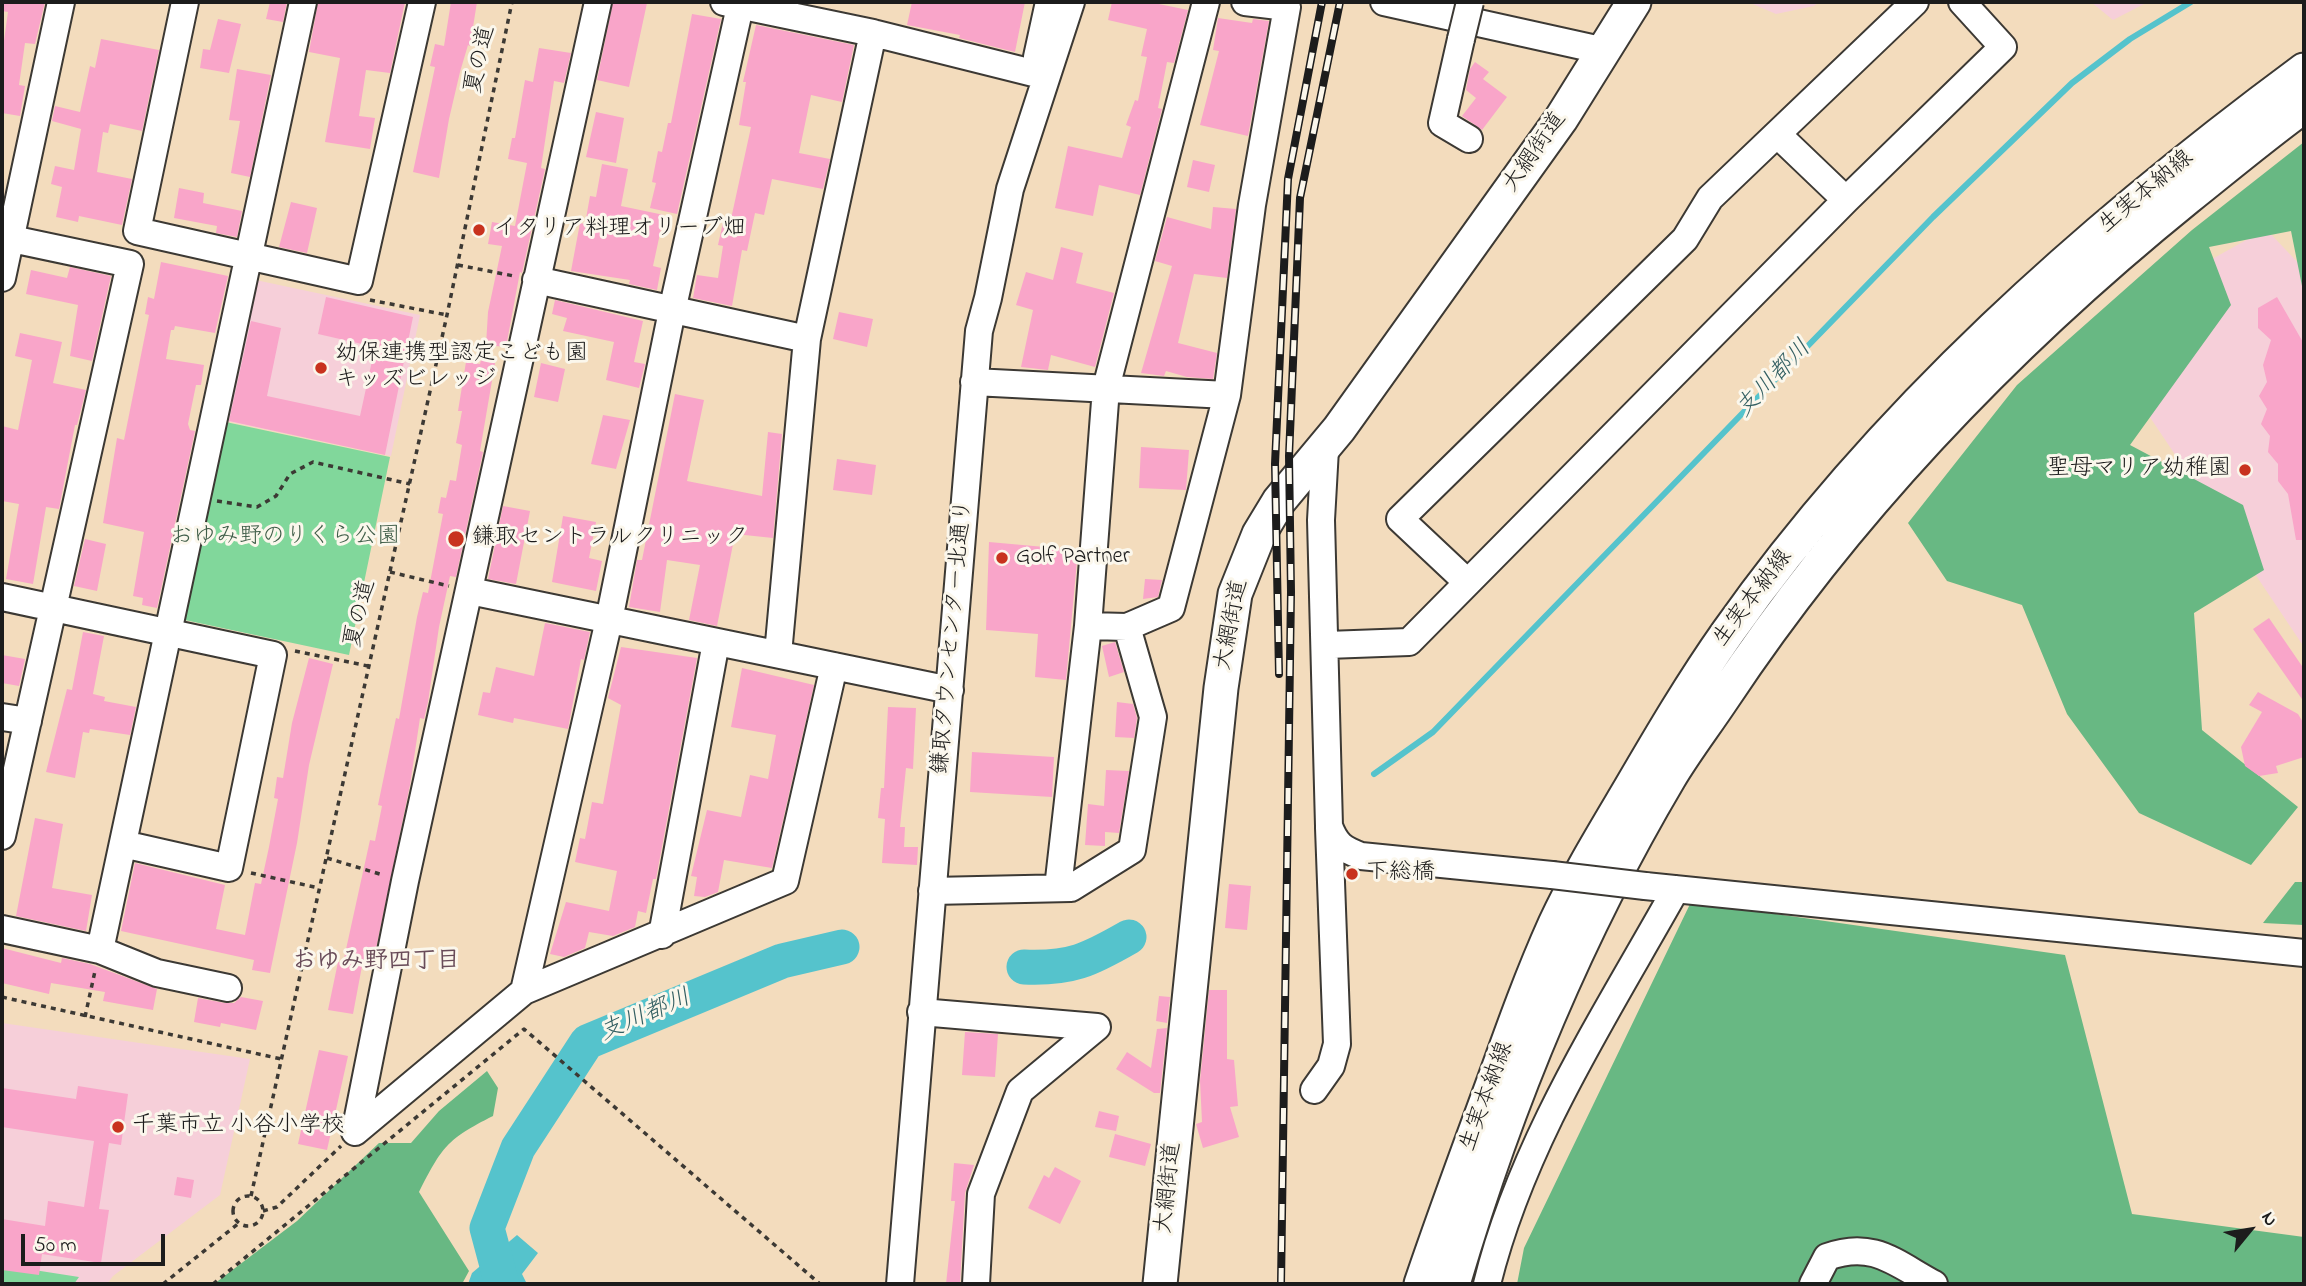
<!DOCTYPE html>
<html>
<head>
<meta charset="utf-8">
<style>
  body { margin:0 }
  #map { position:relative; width:2306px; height:1286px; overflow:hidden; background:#f3dcbd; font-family:"Indie Flower",sans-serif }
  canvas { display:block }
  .frame { position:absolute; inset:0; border:4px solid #1c1c1c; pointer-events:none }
  .north { position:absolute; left:2215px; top:1195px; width:70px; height:70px; -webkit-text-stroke:5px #fbf7ec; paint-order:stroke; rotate:60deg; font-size:19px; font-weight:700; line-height:28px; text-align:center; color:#1c1c1c }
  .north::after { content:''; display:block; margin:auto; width:24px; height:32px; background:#1c1c1c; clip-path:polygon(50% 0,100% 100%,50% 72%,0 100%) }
  .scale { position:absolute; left:21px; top:1234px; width:144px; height:32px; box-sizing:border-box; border:4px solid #1c1c1c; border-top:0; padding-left:9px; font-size:21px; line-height:24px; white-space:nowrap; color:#1c1c1c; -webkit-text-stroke:5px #fbf7ec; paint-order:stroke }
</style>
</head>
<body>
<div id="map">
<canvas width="2306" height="1286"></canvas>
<div class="frame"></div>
<div class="north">N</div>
<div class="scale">50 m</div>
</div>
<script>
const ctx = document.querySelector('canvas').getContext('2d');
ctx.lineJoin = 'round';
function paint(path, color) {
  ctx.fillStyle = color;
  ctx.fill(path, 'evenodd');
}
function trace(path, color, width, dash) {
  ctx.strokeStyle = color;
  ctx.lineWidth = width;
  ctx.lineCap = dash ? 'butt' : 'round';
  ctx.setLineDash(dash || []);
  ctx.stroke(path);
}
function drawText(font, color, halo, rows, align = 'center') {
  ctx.font = font + ' "Indie Flower","Klee One",sans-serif';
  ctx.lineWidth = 6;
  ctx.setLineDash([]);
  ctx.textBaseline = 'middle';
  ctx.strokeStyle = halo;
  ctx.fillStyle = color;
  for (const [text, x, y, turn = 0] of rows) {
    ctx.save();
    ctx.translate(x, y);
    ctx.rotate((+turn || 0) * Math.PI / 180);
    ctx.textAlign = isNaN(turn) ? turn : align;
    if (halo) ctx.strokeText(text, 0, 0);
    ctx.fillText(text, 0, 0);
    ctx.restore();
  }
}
const built = new Path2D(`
  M1748,2H1819L1814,6L1776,14Z
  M2091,2H2148L2113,20Z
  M2266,229L2304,269V647L2123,377L2196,268Z
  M251,279L420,315L391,456L222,420Z
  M2,1023L250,1059L220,1195L113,1276L107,1284H2Z`);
const green = new Path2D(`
  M221,421L390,457L349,655L180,619Z
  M2,1265L79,1277L74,1284H2Z`);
const forest = new Path2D(`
  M2304,142V296L2291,231L2209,247L2231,305L2130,445L2243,505L2264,570L2194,613L2202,730L2298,807L2251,865L2139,813L2067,714L2022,605L1947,581L1908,523L2017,385L2192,230Z
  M2295,882H2304V925L2263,923Z
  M1691,902L2065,955L2132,1214L2304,1237V1284H1517L1524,1248Z
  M487,1071L498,1088L493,1116C447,1139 442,1147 419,1192L469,1271L462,1284H214L297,1221L379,1143H411L439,1111Z`);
const water = new Path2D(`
  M517,1235L538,1253L522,1274L527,1284H468L472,1273Z`);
const stream = new Path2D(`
  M1374,774L1433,732L1933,217L2072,83L2130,39L2191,2`);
const river = new Path2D(`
  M1024,967C1071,969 1089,960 1129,937
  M502,1284L487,1228L518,1148L587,1042L782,961L842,947`);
const building = new Path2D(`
  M2,2H45L35,44L25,43L19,85L25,86L20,116L2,113V55L8,12L2,11Z
  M270,2H287L283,22L266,19Z
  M318,2H405L390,73L366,70L359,116L375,118L370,149L325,142L340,58L309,52Z
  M451,2H477L470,46L468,45L460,72L449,119L439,178L413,172L435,67L430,66L435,44L444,46Z
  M613,2L647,3L629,87L597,80Z
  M912,2H1025L1015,52L959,38L960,35L907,25Z
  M1112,2H1149L1188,10L1174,63L1167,62L1158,108L1162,109L1140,195L1099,185L1093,216L1055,208L1068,146L1122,158L1131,127L1126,125L1135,100L1138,101L1147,57L1141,56L1147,29L1108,20Z
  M692,14L721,19L677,214L650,208L656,183L652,182L658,151L662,152L668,123H671Z
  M1218,18L1252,23L1253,19L1269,21L1248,136L1200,125L1219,51L1213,50Z
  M218,19L241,24L229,73L200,68L203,49L210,50Z
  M756,25L854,45L842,102L811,95L799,153L830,159L823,189L772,179L764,215L755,213L747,251L742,250L732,306L693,298L697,275L718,278L723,246L718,245L724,218L731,219L751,127L739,125L746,82H743Z
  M101,39L159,50L142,131L110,124L108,133L103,132L97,172L132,179L122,225L79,216L78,222L56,217L62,187L51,184L55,166L74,170L81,129L52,121L55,106L80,112L90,66L95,68Z
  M539,48L571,53L564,83L554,81L541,168L545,169L522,273L520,272L506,347L486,345L488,312L502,246L488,244L492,222L515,226L527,163L508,159L512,138H515L525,80L533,82Z
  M1475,62L1489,72L1483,79L1507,97L1482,130L1462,116L1476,98L1466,90L1470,69Z
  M237,69L271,75L250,177L231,173L240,121L229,120Z
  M596,112L624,118L616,163L586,157Z
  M1193,160L1215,165L1209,192L1187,187Z
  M602,164L628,169L621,206L664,215L653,266L661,268L657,290L629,284L630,280L571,271L580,223L585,224L590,196L596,197Z
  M179,188L204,193L203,203L242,211L237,237L216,233L217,226L174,218Z
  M291,202L317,208L307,253L279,247Z
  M1213,207L1236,209L1227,278L1194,274L1178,343L1217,353L1213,379L1187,377L1166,371L1164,376L1141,373L1172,266L1155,261L1167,217L1211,229Z
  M1061,247L1083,253L1076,283L1114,293L1095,367L1051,355L1048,370L1021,367L1033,310L1016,305L1026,272L1053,280Z
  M161,262L228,276L215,333L175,326L174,330H171L166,359L204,365L201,385H196L188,424L190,430L195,431L157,608L142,605L143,598L133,596L144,532L103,523L117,438L124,440L149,315L145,314L148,297L154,299Z
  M70,267L111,276L92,361L70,356L78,305L26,294L31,270L67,278Z
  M326,297L413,317L385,455L229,421L251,321L281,328L267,396L360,416L375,347L318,334Z
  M2277,297L2304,344V540H2296L2288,494L2278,481V464L2268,452L2270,436L2261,424L2267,409L2259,396L2267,382L2263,365L2271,340L2258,328V308Z
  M555,300L643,321L634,362L645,364L639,388L606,380L614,342L563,331L567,318L552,314Z
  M839,312L873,319L867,347L833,339Z
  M20,333L62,342L53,383L86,390L77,425H75L59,509L46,507L33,584L6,579L19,504L2,501V426L18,430L32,360L15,356Z
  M481,360L495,363L480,451L483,452L456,577L450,576L439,627L428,702L424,719L420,718L410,785L372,968L362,966L353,1014L328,1010L338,962L343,963L370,840L375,841L382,806L378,805L396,718L399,719L417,617L423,592L428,593L443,514L438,513L441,497L446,498L450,480L456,481L462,445L456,443L462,411H458L466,362L480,364Z
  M541,363L565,369L558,402L534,397Z
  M675,394L704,400L687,481L762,496L768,432L782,434L773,538L735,534L717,626L689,620L700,565L667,560L660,612L629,607L637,560H642Z
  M603,415L630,420L616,469L591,464Z
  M1141,447L1189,450L1186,490L1139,488Z
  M837,459L876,465L872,495L833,490Z
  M503,506L530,511L516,584L488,579Z
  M563,516L596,522L589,558L602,561L596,591L552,582Z
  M85,539L106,544L97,591L74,586Z
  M989,542L1078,550L1066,680L1035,677L1038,634L986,630Z
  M1145,579L1162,580L1158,597L1143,599Z
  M2269,618L2304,669V702L2253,629Z
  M545,623L590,632L584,660L581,659L568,729L514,718L513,723L478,715L483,692L490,693L496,667L534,676Z
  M83,632L104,636L93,694L105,697L104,701L136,707L130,735L90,729L89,733L83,732L75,778L46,772L67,689L72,690Z
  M1115,642L1124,672L1109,677L1102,646Z
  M621,647L697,658L656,879H653L646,913L638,911L635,927L613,936L589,932L585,948L564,957L550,954L566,902L609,911L617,871L575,862L580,838L585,839L592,802L603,804L621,705L608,698Z
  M2,655L25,659L19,686L2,683Z
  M309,658L333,664L309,765L297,843L270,973L252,970L254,960L121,931L135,863L225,885L216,929L245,935L255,883L261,884L269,847L278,799L274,798L277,777L283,778L292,723Z
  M742,668L814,685L772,868L724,860L718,892L705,897L694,896L697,877L691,876L707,810L741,817L750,775L768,779L776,735L731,727Z
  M2258,692L2298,714L2304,724V757L2276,766L2278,773L2259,776L2245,766L2241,747L2262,712L2249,705Z
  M1117,702L1133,704L1137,718L1134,738L1115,737Z
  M888,707L916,708L913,769L906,768L900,827H905L904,847H918L917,865L882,863L885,819L878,818L881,788H884Z
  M972,752L1054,757L1052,797L970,792Z
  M1106,770L1129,771L1119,833L1105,832V846L1085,845L1088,804L1104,806Z
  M35,818L63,824L52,888L92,895L86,931L16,916Z
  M1229,884L1251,886L1247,930L1225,928Z
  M2,948L61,963L62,958L90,964L157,989L153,1010L103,1001L105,992L51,983L49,994L2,983Z
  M1209,990H1227V1059L1234,1060L1238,1106L1230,1107L1239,1137L1203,1148L1196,1124L1202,1122L1200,1081Z
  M1159,996L1170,997L1167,1023L1156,1021Z
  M241,997L263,1001L256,1030L221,1023L220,1027L194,1022L198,998L225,1003H234Z
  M1167,1028L1160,1093H1154L1116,1069L1127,1052L1151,1068L1157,1029Z
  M965,1032L998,1034L995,1077L962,1075Z
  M319,1050L348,1056L327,1150L298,1144Z
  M78,1086L128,1094L121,1145L109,1143L99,1209L109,1210L101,1263L42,1254L39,1275L2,1270V1219L45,1226L48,1201L84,1207L94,1141L2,1127V1088L76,1099Z
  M1099,1111L1119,1116L1116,1131L1095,1127Z
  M1115,1134L1151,1144L1145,1166L1109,1157Z
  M954,1163L974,1165L965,1193L960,1284H946L955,1201H951Z
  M1055,1167L1081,1181L1060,1224L1028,1208L1044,1175L1049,1178Z
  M177,1177L194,1180L191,1198L174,1195Z`);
const path = new Path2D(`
  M458,265L514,276
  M370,300L447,315
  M217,501L257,507L276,496L290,474L313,462L410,484
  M390,572L449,586
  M295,651L368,666
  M327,858L383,875
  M251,873L319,888
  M2,997L281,1059
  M85,1017L95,971
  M251,1196L447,315L512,2
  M233 1211a15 15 0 1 1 30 0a15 15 0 1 1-30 0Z
  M263,1211L277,1207L341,1146
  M163,1284L239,1223
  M213,1284L524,1029L820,1284`);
const minor = new Path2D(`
  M185,2L137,231L359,281L422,2
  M724,2L873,33L1033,73
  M1384,2L1605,51
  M1461,39L1442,123L1469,139
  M1037,57L1049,2
  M1777,134L1846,200
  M2,237L130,264L2,836
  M2,278L61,2
  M536,280L807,339L778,654
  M807,339L873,33
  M974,382L1227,395
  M1325,449L1321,520L1329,826C1336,845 1343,849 1361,856L1552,875
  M1467,582L1400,519L1685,239L1710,198L1915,2
  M470,591L950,690
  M2,597L273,655L229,868L123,844
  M1088,626L1127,627L1171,608L1227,395L1252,205L1287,7L1245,2
  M1327,645L1409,642L1846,200L2003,47L1962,2
  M2,717L28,721
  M1645,886L2304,953
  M1058,888L1088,626L1106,388L1206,2
  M932,891L1071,888L1132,850L1153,717L1127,627
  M2,929L100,950L157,973L228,988
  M662,935L716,642
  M100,950L303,2
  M524,991L785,881L834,666
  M921,1012L1097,1027L1020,1091L981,1194L976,1284
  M1314,1090L1331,1066L1337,1044L1329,828
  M355,1132L524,991L609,620L672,311L741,2
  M355,1132L405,881L598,2
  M900,1284L979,331L988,298L1010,189L1071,2
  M1487,1284C1522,1142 1605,1016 1676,889
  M1813,1284L1827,1257C1873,1240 1895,1263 1934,1284`);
const major = new Path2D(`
  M1160,1284L1221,688L1235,594L1259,534L1279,501L1339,429L1561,119L1634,2
  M1421,1284C1444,1216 1469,1149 1494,1081C1513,1028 1532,975 1555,924C1577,877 1604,833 1630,789C1661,736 1692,683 1728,632C1883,412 2089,229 2304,70
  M1453,1284C1504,1110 1576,935 1669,778C1685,751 1705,725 1723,698C1850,507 2009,342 2187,198C2226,167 2264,135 2304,106`);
const rail = new Path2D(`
  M1279,674L1275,464L1288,179L1322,2
  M1281,1284L1291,592L1289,456L1300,198L1340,2`);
const minorBridge = new Path2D(`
  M1461,39L1470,2
  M1552,875L1645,886`);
const markers = [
  [479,230,7,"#c8321e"],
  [321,368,7,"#c8321e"],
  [2245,470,7,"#c8321e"],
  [456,539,9,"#c8321e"],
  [1002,558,7,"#c8321e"],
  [1352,874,7,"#c8321e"],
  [118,1127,7,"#c8321e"]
];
const streetNames = [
  ["夏の道",482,60,-78],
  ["大網街道",1536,153,-55],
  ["生実本納線",2147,193,-40],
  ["生実本納線",1754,599,-53],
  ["夏の道",362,614,-77],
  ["大網街道",1233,625,-79],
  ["鎌取タウンセンター北通り",954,637,-85],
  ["生実本納線",1488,1097,-70],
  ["大網街道",1170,1188,-84]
];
const poiNames = [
  ["イタリア料理オリーブ畑",493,230],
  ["幼保連携型認定こども園",335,355],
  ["キッズビレッジ",335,381],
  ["聖母マリア幼稚園",2231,470,"right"],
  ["鎌取セントラルクリニック",472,539],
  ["Golf Partner",1016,558],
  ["下総橋",1366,874],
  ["千葉市立 小谷小学校",132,1127]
];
const parkNames = [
  ["おゆみ野のりくら公園",285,538]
];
const waterNames = [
  ["支川都川",1775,380,-46],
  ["支川都川",646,1017,-23]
];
const neighbourhoodNames = [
  ["おゆみ野四丁目",376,963]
];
paint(built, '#f6cfd9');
paint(green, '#81d79b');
paint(forest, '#68b883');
paint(water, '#55c3cc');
trace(stream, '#55c3cc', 6);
trace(river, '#55c3cc', 35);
paint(building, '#f9a5c9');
trace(minor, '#3c3934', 30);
trace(major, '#3c3934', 37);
trace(path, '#3c3934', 3.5, [5, 5]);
trace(minor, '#fff', 26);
trace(major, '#fff', 33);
trace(rail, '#1c1c1c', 8);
trace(rail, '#fbf7ec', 5, [16]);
trace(minorBridge, '#3c3934', 30, []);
trace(minorBridge, '#fff', 26);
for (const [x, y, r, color] of markers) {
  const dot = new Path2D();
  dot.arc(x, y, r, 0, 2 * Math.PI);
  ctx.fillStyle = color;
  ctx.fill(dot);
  trace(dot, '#fbf7ec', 2.5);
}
drawText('23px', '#1c1c1c', '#fbf7ec', streetNames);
drawText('23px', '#1c1c1c', '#fbf7ec', poiNames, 'left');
drawText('23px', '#3f5d48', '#fbf7ec', parkNames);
drawText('italic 24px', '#335f62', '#fbf7ec', waterNames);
drawText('bold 24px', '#694c59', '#fbf7ec', neighbourhoodNames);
</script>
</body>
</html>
